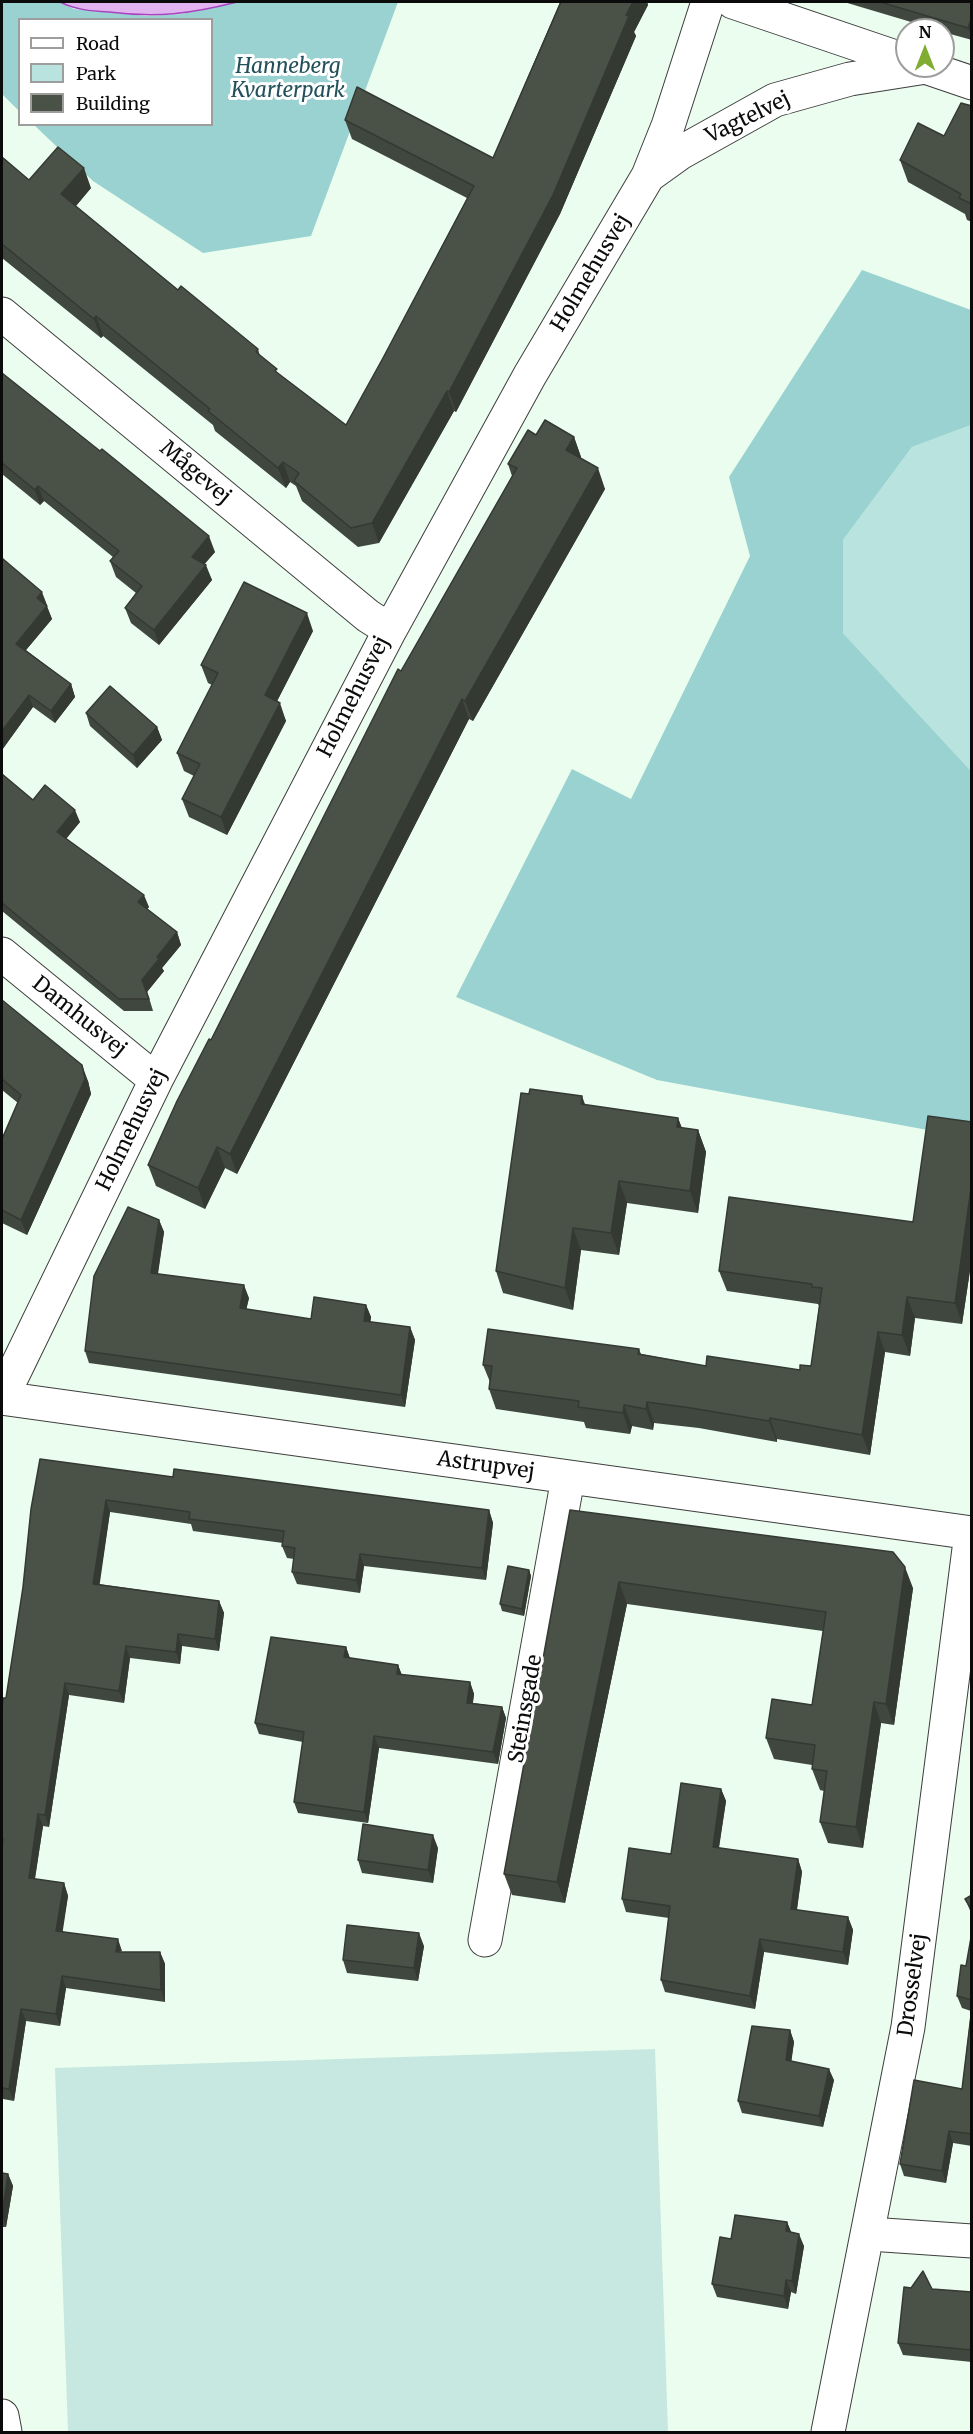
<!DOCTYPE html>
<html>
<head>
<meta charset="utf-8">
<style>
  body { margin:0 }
  #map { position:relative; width:973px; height:2434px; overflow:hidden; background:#eafdee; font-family:Merriweather,serif }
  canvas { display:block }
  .frame { position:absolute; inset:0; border:3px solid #0b0b0b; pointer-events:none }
  .legend { position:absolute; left:18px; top:18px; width:195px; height:108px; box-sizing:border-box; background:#fff; border:2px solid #9d9d9d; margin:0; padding:8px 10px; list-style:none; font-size:18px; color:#0b0b0b }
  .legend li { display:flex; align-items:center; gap:12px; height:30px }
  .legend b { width:30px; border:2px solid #9d9d9d }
  .north { position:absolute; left:895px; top:18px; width:60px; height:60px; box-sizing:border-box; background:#fff; border:2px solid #9d9d9d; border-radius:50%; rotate:0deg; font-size:16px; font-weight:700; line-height:24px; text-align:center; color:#0b0b0b }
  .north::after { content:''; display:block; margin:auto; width:21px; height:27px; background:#80ac32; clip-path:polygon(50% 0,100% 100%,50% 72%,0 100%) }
</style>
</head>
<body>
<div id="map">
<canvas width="973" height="2434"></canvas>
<div class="frame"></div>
<ul class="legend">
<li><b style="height:8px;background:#fff"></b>Road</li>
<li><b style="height:16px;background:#b8e3de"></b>Park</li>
<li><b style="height:16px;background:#4a5248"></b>Building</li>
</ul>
<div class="north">N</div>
</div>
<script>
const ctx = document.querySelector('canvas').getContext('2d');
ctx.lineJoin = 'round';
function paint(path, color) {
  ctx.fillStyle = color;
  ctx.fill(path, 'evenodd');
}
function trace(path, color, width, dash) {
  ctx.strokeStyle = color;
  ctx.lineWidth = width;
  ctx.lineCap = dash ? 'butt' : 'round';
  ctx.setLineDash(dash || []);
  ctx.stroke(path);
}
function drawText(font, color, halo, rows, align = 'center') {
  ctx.font = font + ' Merriweather,serif';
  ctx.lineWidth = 6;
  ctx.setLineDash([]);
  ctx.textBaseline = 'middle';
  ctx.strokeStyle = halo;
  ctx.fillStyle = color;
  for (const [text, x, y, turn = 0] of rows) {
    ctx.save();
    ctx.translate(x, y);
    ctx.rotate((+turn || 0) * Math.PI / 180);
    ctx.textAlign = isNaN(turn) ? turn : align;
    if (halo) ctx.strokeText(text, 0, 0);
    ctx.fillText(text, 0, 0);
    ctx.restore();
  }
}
const green = new Path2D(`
  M971,425V771L843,633V540L912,447Z`);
const forest = new Path2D(`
  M2,2H60L74,9L147,16L182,14L237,2H398L311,236L203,253L93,181L34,125L212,124V20H20L19,111L2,94Z
  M862,270L971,310V425L912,447L843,540V633L971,771V1138L657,1080L456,997L572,769L631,799L750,556L729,477Z`);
const pitch = new Path2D(`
  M655,2049L668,2432H68L55,2068Z`);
const water = new Path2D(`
  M60,2H237C190,14 157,18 109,12C91,11 76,10 60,2Z`);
const minor = new Path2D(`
  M733,2L907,61
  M922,66L972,83
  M648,176L680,153L775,100L850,79L926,67
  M2,314L368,616L390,630
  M2,954L156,1080
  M2,1397L156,1080L390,630L530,375L648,176L668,126L708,2
  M2,1398L972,1533
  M485,1940L568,1478
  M869,2230L884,2235L972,2241
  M2,2416L5,2432
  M828,2432L908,2027L971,1533`);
const wall = new Path2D(`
  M560,2H647L648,5L634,32L636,36L560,214L456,412L454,411L379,543L358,547L302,501L296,486L290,482L286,488L215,431L213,425L103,336L101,338L2,258V157L29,180L91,188L76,206L178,290L258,349L260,356L279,374L346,425L383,358L467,198L352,139L345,120L493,158Z
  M844,2H972V40L943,32V30H938Z
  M972,106V222L967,220L965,214L908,182L900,160L944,136Z
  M2,373L215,552L204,564L212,580L159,645L131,623L125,608L136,593L116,577L110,561L113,557L44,501L40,505L2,474Z
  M536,435L574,437L581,457V458L605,489L473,721L469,719L237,1174L225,1168L205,1209L156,1186L148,1165L211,1040L401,671L512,476L508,464Z
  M2,562L47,605H46L52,619L26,650L71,684L75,697L55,723L33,707L2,750Z
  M313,631L277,701L286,721L227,835L189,817L182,799L194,776L184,771L177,753L212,685L208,683L201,665Z
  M86,713L157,727L162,740L137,768L90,726Z
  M2,774L33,800L80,822L66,838L149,907L147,909L177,932L181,945L162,968L164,971L147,992L153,1011H124L2,911Z
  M2,1000L88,1081L91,1094L27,1235L2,1223V1139L18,1103L2,1090Z
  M585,1105L678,1118L682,1128L698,1130L706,1152L698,1213L627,1203L619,1255L581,1250L573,1310L503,1293L496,1271Z
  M972,1122V1257L962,1324L915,1318L910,1356L885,1352L870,1455L777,1439V1442L699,1428L654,1423L653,1430L632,1426L630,1434L586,1428L584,1422L496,1409L489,1389L490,1382L483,1365L639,1349L641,1354L706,1366L800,1370L811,1366L819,1306L818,1304L727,1291L719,1271L913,1222Z
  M159,1220L164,1232L158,1274L249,1298L246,1309L311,1319L366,1305L371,1317L370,1322L410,1327L415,1340L405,1407L89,1363L85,1351Z
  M173,1477L489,1510L493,1523L486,1580L364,1566L360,1593L297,1584L292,1572L294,1559L287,1558L282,1546L283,1543L193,1531L191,1524L110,1512L99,1584L219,1601L224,1613L219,1651L182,1646L180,1664L130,1658L124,1703L69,1695L49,1827L43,1826L35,1879L64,1883L68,1896L62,1931L122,1952H160L165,1964V2002L66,1988L60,2026L26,2021L14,2101L3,2099L2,2107V1709L6,1698L23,1587L31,1509Z
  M570,1510L913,1588L894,1725L881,1723L863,1848L828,1843L820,1822L824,1791L820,1790L812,1769V1765L774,1759L766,1738L812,1705L823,1631L627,1604L565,1903L512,1895L504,1874Z
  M529,1570L531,1576L524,1616L502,1611L500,1604Z
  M346,1647L350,1658L398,1665L402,1675L470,1682L474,1694L473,1703L502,1707L506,1718L498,1764L379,1748L368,1823L298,1813L294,1802L303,1742L259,1734L255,1723Z
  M721,1789L726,1801L719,1848L798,1859L802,1872L797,1910L848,1917L853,1930L848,1965L764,1952L755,2009L665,1992L661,1980L669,1918L626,1912L622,1899L671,1854Z
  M438,1848L433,1883L362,1873L358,1860Z
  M972,1895V1915L965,1899Z
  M972,1932V2146L953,2143L946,2183L904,2176L900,2164L962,2089L971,2011L962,2008L957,1996L966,1966Z
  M424,1946L418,1981L347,1973L343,1960Z
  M790,2030L794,2042L791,2061L834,2080L823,2127L742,2113L738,2101Z
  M2,2173L8,2174L13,2186L6,2227H2Z
  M787,2222L791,2232L804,2246L796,2294L791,2292L788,2309L717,2297L712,2284L731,2239Z
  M932,2289L972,2292V2362L903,2355L898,2343Z`);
const shadedWall = new Path2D(`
  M633,2H647L648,5L634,32L636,36L560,214L456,412L449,392Z
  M972,16V38L968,28Z
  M84,168L91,188L69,214L61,194Z
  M96,316L103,336L101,338L94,319Z
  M447,391L454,411L379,543L372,523Z
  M574,437L581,457L574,470L566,450Z
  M283,462L290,482L286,488L278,468Z
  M598,468L605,489L473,721L465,701Z
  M38,486L44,501L40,505L35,490Z
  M209,536L215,552L197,573L192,557Z
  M206,565L212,580L159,645L154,630Z
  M42,592L47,605L42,610L37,598Z
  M47,606L52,619L21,656L16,644Z
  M307,613L313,631L271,713L265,695Z
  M71,684L75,697L55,723L51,711Z
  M29,695L33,707L2,750V731Z
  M462,699L469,719L237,1174L230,1154Z
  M280,703L286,721L227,835L221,817Z
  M157,727L162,740L137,768L133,755Z
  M75,810L80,822L62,844L57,832Z
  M144,895L149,907L143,914L138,902Z
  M177,932L181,945L162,968L164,971L147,992L153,1011L142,980L157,957Z
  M82,1065L88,1081L91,1094L27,1235L21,1220Z
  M582,1096L590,1118L581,1104Z
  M678,1118L686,1140L677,1127Z
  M698,1130L706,1152L698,1213L690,1191Z
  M217,1147L225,1168L205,1209L198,1188Z
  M619,1181L627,1203L619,1255L611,1233Z
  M972,1181V1257L962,1324L955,1303Z
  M159,1220L164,1232L156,1285L151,1273Z
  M573,1228L581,1250L573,1310L565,1288Z
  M244,1285L249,1298L244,1320L240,1308Z
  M907,1297L915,1318L910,1356L902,1335Z
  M366,1305L371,1317L369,1334L364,1321Z
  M410,1327L415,1340L405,1407L401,1395Z
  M878,1332L885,1352L870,1455L862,1435Z
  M647,1402L654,1423L653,1430L646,1409Z
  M624,1405L632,1426L630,1434L623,1413Z
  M770,1418L777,1439V1442L769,1421Z
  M106,1500L110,1512L98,1596L93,1584Z
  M489,1510L493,1523L486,1580L482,1568Z
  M360,1554L364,1566L360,1593L356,1580Z
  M905,1567L913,1588L894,1725L886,1704Z
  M529,1570L531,1576L524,1616L522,1609Z
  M619,1582L627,1604L565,1903L557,1882Z
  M219,1601L224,1613L219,1651L215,1639Z
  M178,1634L182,1646L180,1664L176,1652Z
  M126,1646L130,1658L124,1703L119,1691Z
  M346,1647L350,1659L344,1657Z
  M398,1665L402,1676L397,1674Z
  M470,1682L474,1694L471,1714L467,1703Z
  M65,1683L69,1695L49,1827L45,1815Z
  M874,1702L881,1723L863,1848L856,1827Z
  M502,1707L506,1718L498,1764L493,1752Z
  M374,1736L379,1748L368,1823L364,1812Z
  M721,1789L726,1801L717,1859L713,1847Z
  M38,1814L43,1826L33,1890L29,1878Z
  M433,1835L438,1848L433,1883L428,1870Z
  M798,1859L802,1872L795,1922L791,1909Z
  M64,1883L68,1896L61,1943L56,1931Z
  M848,1917L853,1930L848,1965L843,1952Z
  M419,1933L424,1946L418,1981L414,1968Z
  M118,1939L122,1951L116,1952Z
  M760,1939L764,1952L755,2009L750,1996Z
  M160,1952L165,1964V2002L161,1990Z
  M62,1976L66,1988L60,2026L56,2014Z
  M21,2009L26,2021L14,2101L9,2089Z
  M790,2030L794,2042L790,2072L786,2060Z
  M829,2069L834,2080L823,2127L819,2116Z
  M949,2131L953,2143L946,2183L942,2171Z
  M8,2174L13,2186L6,2227L2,2215Z
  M787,2222L792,2234L786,2231Z
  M799,2234L804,2246L796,2294L792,2281Z
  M786,2280L791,2292L788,2309L784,2296Z`);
const building = new Path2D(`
  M561,2H633L626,15L629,16L553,195L449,392L447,391L372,523L351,528L294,481L299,473L283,462L278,468L208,411L210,409L96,316L94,319L2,244V157L29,180L58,147L84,168L61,194L178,290L181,286L258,349L256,352L277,369L275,371L346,425L383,358L474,186L345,120L357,87L493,158Z
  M880,2H972V16L968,28Z
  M961,103L972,106V204L959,198L961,194L900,160L918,123L944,136Z
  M2,373L100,451L102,449L209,536L192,557L206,565L154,630L125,608L142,586L110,561L119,551L38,486L35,490L2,463Z
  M545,420L574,437L566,450L598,468L465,701L462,699L230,1154L217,1147L198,1188L148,1165L177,1101L209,1039L211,1040L398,669L401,671L517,468L508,464L528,430L536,435Z
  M3,559L42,592L37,598L47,606L16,644L71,684L51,711L29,695L2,731V562Z
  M244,582L307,613L265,695L280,703L221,817L182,799L200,764L177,753L218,673L201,665Z
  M110,686L157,727L133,755L86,713Z
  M2,774L33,800L45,785L75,810L57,832L144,895L138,902L177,932L157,957L159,959L142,980L149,999H119L2,903Z
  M2,1000L82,1065L85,1079L21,1220L2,1210V1139L21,1095L2,1079Z
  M530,1089L582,1096L581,1104L678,1118L677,1127L698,1130L690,1191L619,1181L611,1233L573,1228L565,1288L496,1271L521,1093L529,1094Z
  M928,1116L972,1122V1181L955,1303L907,1297L902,1335L878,1332L862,1435L770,1418L769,1421L691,1408L647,1402L646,1409L624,1405L623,1413L578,1407L579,1401L489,1389L492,1366L483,1365L488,1329L639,1349L638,1354L706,1366L707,1356L800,1370V1365L811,1366L822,1288L812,1287V1284L719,1271L729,1197L913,1222Z
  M128,1207L159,1220L151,1273L244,1285L240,1308L311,1319L314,1297L366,1305L364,1321L410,1327L401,1395L85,1351L94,1276Z
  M40,1459L173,1477L174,1469L489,1510L482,1568L360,1554L356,1580L292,1572L295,1548L282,1546L284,1531L189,1519L190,1512L106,1500L93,1584L219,1601L215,1639L178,1634L176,1652L126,1646L119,1691L65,1683L45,1815L38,1814L29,1878L64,1883L56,1931L118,1939L116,1952H160L161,1990L62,1976L56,2014L21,2009L9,2089L2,2088V1847L3,1839L2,1838V1709L3,1698H6L23,1587L31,1509Z
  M570,1510L893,1552L905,1567L886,1704L874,1702L856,1827L820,1822L827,1771L812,1769L815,1745L766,1738L772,1699L812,1705L826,1612L619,1582L557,1882L504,1874Z
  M508,1566L529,1570L522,1609L500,1604Z
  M271,1637L346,1647L344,1657L398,1665L397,1674L470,1682L467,1703L502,1707L493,1752L374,1736L364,1812L294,1802L304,1732L255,1723Z
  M681,1783L721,1789L713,1847L798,1859L791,1909L848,1917L843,1952L760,1939L750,1996L661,1980L670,1906L622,1899L629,1848L671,1854Z
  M363,1824L433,1835L428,1870L358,1860Z
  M972,1895V1910L965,1899Z
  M347,1925L419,1933L414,1968L343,1960Z
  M972,1932V2000L957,1996L961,1965L966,1966Z
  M972,2007V2134L949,2131L942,2171L900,2164L914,2080L962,2089Z
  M752,2026L790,2030L786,2060L829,2069L819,2116L738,2101Z
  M2,2173L8,2174L2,2215Z
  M735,2215L787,2222L786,2231L799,2234L792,2281L786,2280L784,2296L712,2284L720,2237L731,2239Z
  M923,2271L932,2289L972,2292V2350L898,2343L904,2287L911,2288Z`);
const parkNames = [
  ["Hanneberg",288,67],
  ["Kvarterpark",288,91]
];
const streetNames = [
  ["Vagtelvej",748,118,-26],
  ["Holmehusvej",591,273,-59],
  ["Mågevej",195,473,40],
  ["Holmehusvej",354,697,-63],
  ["Damhusvej",79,1017,39],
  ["Holmehusvej",132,1130,-64],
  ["Astrupvej",486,1466,8],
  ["Steinsgade",526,1709,-80],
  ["Drosselvej",913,1985,-82]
];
paint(green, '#b8e3de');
paint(forest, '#99d2d0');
paint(pitch, '#c6e8e0');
paint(water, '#e2b4ef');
trace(water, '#a643bf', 1.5);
trace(minor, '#3e3e3e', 35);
trace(minor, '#fff', 33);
paint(wall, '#40473e');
paint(shadedWall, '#343932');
paint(building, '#4a5248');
trace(building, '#343932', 1.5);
drawText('italic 21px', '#22505b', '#fff', parkNames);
drawText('21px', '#0b0b0b', '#fff', streetNames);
</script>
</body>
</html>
